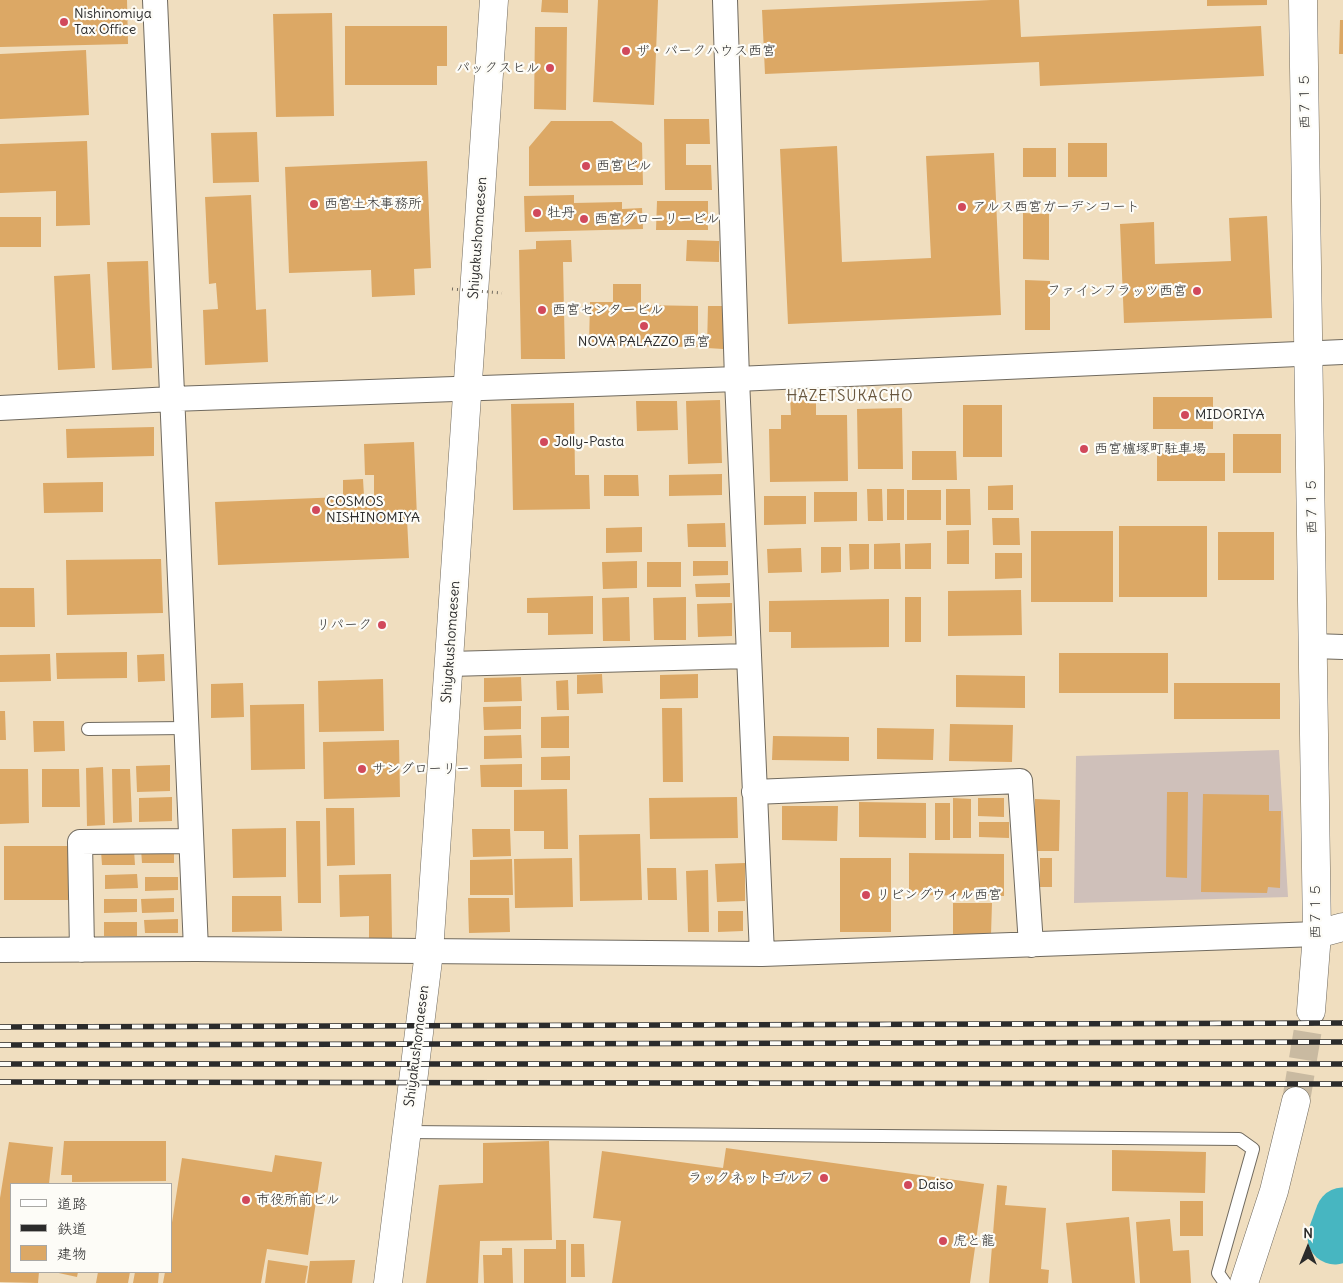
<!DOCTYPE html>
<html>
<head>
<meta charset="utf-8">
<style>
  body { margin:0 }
  #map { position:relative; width:1343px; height:1283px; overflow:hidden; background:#f0debf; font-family:Delius,"Klee One",sans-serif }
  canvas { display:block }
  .legend { position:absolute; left:10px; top:1183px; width:162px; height:90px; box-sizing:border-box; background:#fdfcf7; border:1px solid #a9a8a5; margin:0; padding:6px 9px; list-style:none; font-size:15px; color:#2b2b2b }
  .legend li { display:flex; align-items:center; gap:10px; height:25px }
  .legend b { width:25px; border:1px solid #a9a8a5 }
  .north { position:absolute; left:1283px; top:1223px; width:50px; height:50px; -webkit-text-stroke:4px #fdfcf7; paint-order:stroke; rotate:0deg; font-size:14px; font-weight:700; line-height:20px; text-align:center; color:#2b2b2b }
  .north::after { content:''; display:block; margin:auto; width:18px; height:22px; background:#2b2b2b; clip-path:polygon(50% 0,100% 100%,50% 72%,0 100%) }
</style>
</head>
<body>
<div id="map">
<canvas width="1343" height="1283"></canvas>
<ul class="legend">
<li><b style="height:6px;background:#fff"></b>道路</li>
<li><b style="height:6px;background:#2b2b2b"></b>鉄道</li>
<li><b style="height:14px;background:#dca865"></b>建物</li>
</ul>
<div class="north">N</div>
</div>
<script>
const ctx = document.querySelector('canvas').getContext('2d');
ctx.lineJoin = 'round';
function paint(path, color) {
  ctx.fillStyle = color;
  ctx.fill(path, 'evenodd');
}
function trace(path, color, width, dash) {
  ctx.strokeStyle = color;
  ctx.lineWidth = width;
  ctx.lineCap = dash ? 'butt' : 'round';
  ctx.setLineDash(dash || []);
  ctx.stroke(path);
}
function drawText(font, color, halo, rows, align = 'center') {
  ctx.font = font + ' Delius,"Klee One",sans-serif';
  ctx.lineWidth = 4.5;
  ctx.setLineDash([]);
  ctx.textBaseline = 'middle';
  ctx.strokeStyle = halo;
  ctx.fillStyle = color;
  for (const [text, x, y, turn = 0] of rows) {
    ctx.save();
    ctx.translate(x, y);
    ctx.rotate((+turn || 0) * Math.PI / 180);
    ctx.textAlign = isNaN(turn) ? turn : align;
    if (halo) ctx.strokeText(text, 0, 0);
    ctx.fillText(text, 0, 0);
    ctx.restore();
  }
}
const industrial = new Path2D(`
  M1279,750L1288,897L1074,903L1076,756Z`);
const river = new Path2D(`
  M1335,1237L1343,1215`);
const building = new Path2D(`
  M0,0H127L128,44L0,47Z
  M542,0H568V13L541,12Z
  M598,0H658L654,105L593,102Z
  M991,0H1019L1021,37L1261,26L1264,76L1040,86L1039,62L765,74L762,10Z
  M1207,0H1267V5L1207,6Z
  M332,13L334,116L276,117L273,14Z
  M1340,20H1343V54H1339Z
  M345,26H447V66H437V85H345Z
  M535,27H567L566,110L534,109Z
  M86,50L89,115L0,119V54Z
  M664,119H709L710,144H686V165H711L712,190H665Z
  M551,121H612L642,143L643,185L529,186V147Z
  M257,132L259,182L213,183L211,133Z
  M87,141L90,225L56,226V191L0,193V144Z
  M1068,143H1107V177H1068Z
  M837,146L842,262L931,258L926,156L994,153L1001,315L788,324L780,149Z
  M1023,148H1056V177H1023Z
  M427,161L431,268L414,269L415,295L372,297L371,270L289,273L285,167Z
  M251,195L256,310L266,309L268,362L205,365L203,310L218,309L216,283L209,284L205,197Z
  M574,195V203L622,202V209L642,208L643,229L525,232L524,196Z
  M657,201H708V230H656Z
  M1023,213L1049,214V260L1023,259Z
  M1267,216L1272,318L1124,323L1120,224L1154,222L1155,264L1231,261L1229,218Z
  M0,217H41V247H0Z
  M571,240L572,262H563L565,359H521L519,250L536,249V241Z
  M687,240L719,241V262L686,261Z
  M148,261L152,368L112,370L107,262Z
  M90,274L95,368L58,370L54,276Z
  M1025,280L1050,281V330H1025Z
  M613,284H641V305L698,306V347L589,346L590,302H613Z
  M708,306H723V349L707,348Z
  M816,395V415H847L848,481L770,482L769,429H781V415H791L790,396Z
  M1153,397H1213V429H1153Z
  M720,400L722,463L688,464L686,401Z
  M636,401H677L678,430L637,431Z
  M574,403L575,475H589L590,509L513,510L511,404Z
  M963,405H1002V457H963Z
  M902,408L903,469H858L857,409Z
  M154,427V456L67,458L66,429Z
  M1233,434H1281V473H1233Z
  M414,442L417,518L407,519L409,558L218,565L215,502L343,497V480L363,479L364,496H374V475H365L364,444Z
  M912,451H956L957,480H912Z
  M1157,453H1225V481H1157Z
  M722,474V495L669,496V475Z
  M604,475H638L639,496H604Z
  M103,482V512L44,513L43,483Z
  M1013,485V510H988V486Z
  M867,489H882L883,521H868Z
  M887,489H904V520H887Z
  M946,489H970L971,525H946Z
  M907,490H941V520H907Z
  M814,492H857V521L814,522Z
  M764,496H806V524L764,525Z
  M992,518H1019L1020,545H993Z
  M725,523L726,547H688L687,524Z
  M1119,526H1207V597H1119Z
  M642,527V552L606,553V528Z
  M969,530V564H947V531Z
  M1031,531H1113V602H1031Z
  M1218,532H1274V580H1218Z
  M900,543L901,569H874V544Z
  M931,543V569H905V544Z
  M849,544H869V569L850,570Z
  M821,547H841V572L821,573Z
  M801,548L802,572L768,573L767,549Z
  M995,553H1022V578L995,579Z
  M161,559L163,613L67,615L66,560Z
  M637,561V588L603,589L602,562Z
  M693,561H728V575L693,576Z
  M647,562H681V587H647Z
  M730,583V597H696L695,584Z
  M0,588H34L35,627H0Z
  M1021,590L1022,635L948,636V591Z
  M593,596V634L548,635V613H527V598Z
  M629,597L630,641H603L602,598Z
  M686,597V640H654L653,598Z
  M905,597H921V642H905Z
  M889,599V647L791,648V632H769V601Z
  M732,603V636L698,637L697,604Z
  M127,652V678L57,679L56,653Z
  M1059,653H1168V693H1059Z
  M50,654L51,681L0,682V655Z
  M164,654L165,681L138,682L137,655Z
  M602,674L603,693L577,694V675Z
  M698,674V698L660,699V675Z
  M956,675L1025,676V708L956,707Z
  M521,677L522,701L484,702V678Z
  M383,679L384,731L319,732L318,681Z
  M568,680L569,710H557L556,681Z
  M243,683L244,717L211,718V684Z
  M1174,683H1280V719H1174Z
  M304,704L305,769L251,770L250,705Z
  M521,706V729L484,730L483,707Z
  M662,708H682L683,782H663Z
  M0,711H5L6,740H0Z
  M569,716V748H541V717Z
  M33,721H64L65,751L34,752Z
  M950,724L1013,725L1012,762L949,761Z
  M877,728L934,729L933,760L877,759Z
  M521,735L522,758L484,759V736Z
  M773,736L849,737V761L772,760Z
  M399,740L400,797L324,799L323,742Z
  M570,756V780H541V757Z
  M522,764V787H481L480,765Z
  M170,765V791L137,792L136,766Z
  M103,767L105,825L87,826L86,768Z
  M0,769H28L29,823L0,824Z
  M42,769H79L80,807H42Z
  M112,769H130L132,822L113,823Z
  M567,789L568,849H544V831H514V790Z
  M1167,792H1188L1187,878L1166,877Z
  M1203,794L1269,795V811H1281L1280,888L1268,887L1267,893L1201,892Z
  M172,797V821L139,822V798Z
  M737,797L738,838L650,839L649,798Z
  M953,798L971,799V838H953Z
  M978,798H1004V817L978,816Z
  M1035,799L1060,800L1059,851H1035Z
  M859,802L926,803V838L859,837Z
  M935,803H950V840H935Z
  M782,806H838L837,841L782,840Z
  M326,808H354L355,865L327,866Z
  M296,821H320L321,903H298Z
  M979,822H1009V838L979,837Z
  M286,828V877L233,878L232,829Z
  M472,829H510L511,856L473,857Z
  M640,834L642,900L580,901L579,835Z
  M4,846H68V900H4Z
  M141,849H174V863H142Z
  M134,850L135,865H102L101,851Z
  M909,853L1004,854V896L909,895Z
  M572,858L573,907L515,908L514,859Z
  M840,858H891V932H840Z
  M1040,858H1052V887H1040Z
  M512,859L513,895H470V860Z
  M745,863V901L717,902L715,864Z
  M647,868H676L677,900H648Z
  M708,870L709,932H688L686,871Z
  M137,874L138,888L105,889V875Z
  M391,874L392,938L369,939V916L340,917L339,875Z
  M145,877H178V890L145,891Z
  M232,896H281L282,931L232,932Z
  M174,898V912L142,913L141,899Z
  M468,898H509L510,932L469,933Z
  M104,899H137V912L104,913Z
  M953,903H992L991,935H953Z
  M718,911H743V931L718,932Z
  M178,919V933H145L144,920Z
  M104,922H137V936H104Z
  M64,1141H166V1181L72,1182V1175H61Z
  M549,1141L552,1240L480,1241L478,1283H426L439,1185L483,1183V1143Z
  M9,1142L53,1147L49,1184H11V1272H39L38,1283L0,1282V1198Z
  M726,1148L984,1184L970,1283H612L621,1221L593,1218L602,1151L723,1168Z
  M1112,1150L1206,1152L1205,1193L1112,1191Z
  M275,1155L322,1162L308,1255L267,1249L261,1283H163L165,1272H171V1229L182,1158L272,1172Z
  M997,1185L1007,1186L1005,1205L1046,1208L1041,1269L1049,1270L1048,1283H989Z
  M1180,1201H1203V1236H1180Z
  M1129,1217L1135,1283H1072L1066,1223Z
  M1170,1219L1173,1251L1189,1250L1191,1283H1140L1136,1222Z
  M556,1240H566V1283H524V1249H556Z
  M571,1244H584L585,1277H571Z
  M502,1248H512L513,1283H484L483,1255H502Z
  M268,1260L308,1266L305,1283H265Z
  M355,1260L352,1283H307L310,1261Z
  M54,1272H78L77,1277Z
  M98,1272H130L128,1283H96Z
  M135,1272H159L158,1283H133Z`);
const tertiaryTunnel = new Path2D(`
  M1296,1101L1311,1011`);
const service = new Path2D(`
  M88,729L186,728
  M406,1132L1239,1139L1253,1149L1218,1273L1225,1283`);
const minor = new Path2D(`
  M155,0L196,949
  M725,0L737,379L762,954
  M0,408L172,399L737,379L1343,352
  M1313,646L1343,647
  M449,664L749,656
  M754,792L1020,781L1031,945
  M0,950L196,949L762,954L1317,934
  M82,950L80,842L191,841`);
const tertiary = new Path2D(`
  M1303,0L1317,934L1311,1011
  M1317,934L1343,927
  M388,1283L429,952L494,0
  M1244,1283L1274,1191L1296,1101`);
const rail = new Path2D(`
  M0,1027L1343,1023
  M0,1045L1343,1042
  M0,1064H1343
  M0,1082L1343,1084`);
const pathBridge = new Path2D(`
  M452,289L502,293`);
const markers = [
  [64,22,5,"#d1495b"],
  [626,51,5,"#d1495b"],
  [550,68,5,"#d1495b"],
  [586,166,5,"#d1495b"],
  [314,204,5,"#d1495b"],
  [962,207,5,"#d1495b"],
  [537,213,5,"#d1495b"],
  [584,219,5,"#d1495b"],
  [1197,291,5,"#d1495b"],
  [542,310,5,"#d1495b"],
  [644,326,5,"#d1495b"],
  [1185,415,5,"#d1495b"],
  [544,442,5,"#d1495b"],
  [1084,449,5,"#d1495b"],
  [316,510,5,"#d1495b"],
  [382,625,5,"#d1495b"],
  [362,769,5,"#d1495b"],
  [866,895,5,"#d1495b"],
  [824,1178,5,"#d1495b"],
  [908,1185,5,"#d1495b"],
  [246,1200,5,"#d1495b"],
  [943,1241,5,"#d1495b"]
];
const poiNames = [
  ["Nishinomiya",74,14],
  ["Tax Office",74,30],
  ["ザ・パークハウス西宮",636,51],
  ["パックスヒル",540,68,"right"],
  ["西宮ビル",596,166],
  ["西宮土木事務所",324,204],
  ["アルス西宮ガーデンコート",972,207],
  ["牡丹",547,213],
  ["西宮グローリービル",594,219],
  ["ファインフラッツ西宮",1187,291,"right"],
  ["西宮センタービル",552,310],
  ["NOVA PALAZZO 西宮",644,342,"center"],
  ["MIDORIYA",1195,415],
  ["Jolly-Pasta",554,442],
  ["西宮櫨塚町駐車場",1094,449],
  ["COSMOS",326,502],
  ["NISHINOMIYA",326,518],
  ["リパーク",372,625,"right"],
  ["サングローリー",372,769],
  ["リビングウィル西宮",876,895],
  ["ラックネットゴルフ",814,1178,"right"],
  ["Daiso",918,1185],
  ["市役所前ビル",256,1200],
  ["虎と龍",953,1241]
];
const streetNames = [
  ["西７１５",1305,101,-91],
  ["Shiyakushomaesen",478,238,-86],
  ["西７１５",1312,506,-91],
  ["Shiyakushomaesen",451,642,-86],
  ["西７１５",1316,911,-90],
  ["Shiyakushomaesen",417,1046,-83]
];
const neighbourhoodNames = [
  ["HAZETSUKACHO",850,397]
];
paint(industrial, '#cfc0ba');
trace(river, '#47b6c1', 55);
paint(building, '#dca865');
trace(tertiaryTunnel, '#c9baa1', 28, [28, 14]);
trace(service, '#706a5f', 14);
trace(minor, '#706a5f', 26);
trace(tertiary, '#706a5f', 29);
trace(service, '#fff', 12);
trace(minor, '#fff', 24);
trace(tertiary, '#fff', 28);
trace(rail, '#2b2b2b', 5.5);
trace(rail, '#fdfcf7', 4, [11]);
trace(pathBridge, '#706a5f', 3, [1, 4]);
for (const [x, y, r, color] of markers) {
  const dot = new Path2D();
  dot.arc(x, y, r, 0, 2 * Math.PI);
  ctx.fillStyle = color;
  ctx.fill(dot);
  trace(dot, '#fdfcf7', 2);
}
drawText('14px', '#2b2b2b', '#fdfcf7', poiNames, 'left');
drawText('14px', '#2b2b2b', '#fdfcf7', streetNames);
ctx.letterSpacing = '1px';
drawText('15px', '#69573f', '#fdfcf7', neighbourhoodNames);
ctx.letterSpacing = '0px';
</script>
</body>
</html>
